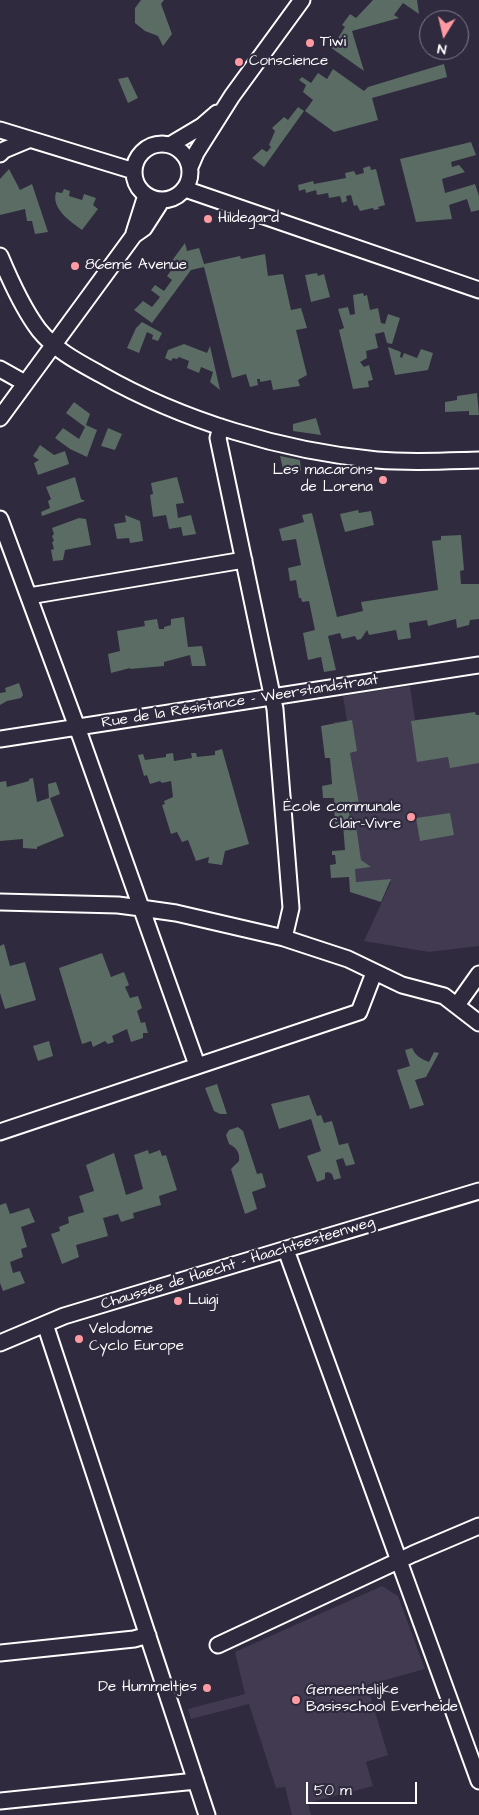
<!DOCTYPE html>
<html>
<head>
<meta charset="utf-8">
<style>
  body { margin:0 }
  #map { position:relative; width:479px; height:1815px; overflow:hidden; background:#2f2a3d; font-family:"Architects Daughter",sans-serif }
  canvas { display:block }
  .north { position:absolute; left:419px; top:10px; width:50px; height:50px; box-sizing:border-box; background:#2f2a3d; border:1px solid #827f8b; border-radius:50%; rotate:189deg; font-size:14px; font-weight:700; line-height:20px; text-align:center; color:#fff }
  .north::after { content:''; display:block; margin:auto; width:18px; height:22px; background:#ff9aa2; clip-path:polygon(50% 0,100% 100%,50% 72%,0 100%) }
  .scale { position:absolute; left:306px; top:1782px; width:111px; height:22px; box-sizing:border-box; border:2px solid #fff; border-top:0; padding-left:6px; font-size:15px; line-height:18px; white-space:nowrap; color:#fff; -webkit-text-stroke:4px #2f2a3d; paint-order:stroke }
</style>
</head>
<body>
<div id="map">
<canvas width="479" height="1815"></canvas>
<div class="north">N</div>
<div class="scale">50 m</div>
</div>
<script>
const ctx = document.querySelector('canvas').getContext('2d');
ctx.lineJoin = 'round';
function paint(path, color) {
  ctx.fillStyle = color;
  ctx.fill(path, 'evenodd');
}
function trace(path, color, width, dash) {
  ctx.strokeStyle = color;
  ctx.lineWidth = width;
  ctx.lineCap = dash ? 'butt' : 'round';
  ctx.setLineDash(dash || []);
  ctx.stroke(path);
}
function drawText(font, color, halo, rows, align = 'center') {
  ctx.font = font + ' "Architects Daughter",sans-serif';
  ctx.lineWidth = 4.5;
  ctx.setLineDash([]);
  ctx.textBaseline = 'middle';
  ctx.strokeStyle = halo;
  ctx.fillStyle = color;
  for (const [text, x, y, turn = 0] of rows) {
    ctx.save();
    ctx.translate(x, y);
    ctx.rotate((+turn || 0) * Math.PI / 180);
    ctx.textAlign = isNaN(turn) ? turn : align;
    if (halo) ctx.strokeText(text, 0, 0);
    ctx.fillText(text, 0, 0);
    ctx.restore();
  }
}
const built = new Path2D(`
  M410,686L415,720L447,716L479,751V946L429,952L364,941L391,882L351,887L346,856L334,722L347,721L343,696Z
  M382,1586L398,1596L425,1669L367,1685L388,1755L366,1762L373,1786L308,1803L311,1815H292L285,1787L276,1788L249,1704L191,1719L188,1709L245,1694L235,1652Z`);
const green = new Path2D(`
  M141,0H164L161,4L172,34L163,46L158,36L145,31L135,23V8Z
  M373,0H417L419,14L403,3L394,15L399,18L352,31L364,71L330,47L335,43L345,27L342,25L350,14L356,18Z
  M444,64L447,77L372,98L378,120L334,132L305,111L313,100L303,92L306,85L299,80L302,77L311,83L318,73L327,79L333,69L364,91L368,87Z
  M128,77L138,98L128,103L118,79Z
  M298,107L304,111L264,167L252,158L262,149L267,152L271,147L269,145L275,131L272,128L284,117L288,120Z
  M471,142L476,155L451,162L452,167L459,165L465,172L442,179L445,193L475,184L479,196V210L471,212L467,199L449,205L452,219L416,222L400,159Z
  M370,166L371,170L376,169L385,205L378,207L379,209L374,210L373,208L360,211L357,205L354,206L351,195L346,196L347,201L342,203L340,196L329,198L328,193L317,195L316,190L306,193L305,189L299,191L298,185L313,181L314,184L346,178L345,173L354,171L356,175L364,173L363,168Z
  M9,169L20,190L32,184L48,232L35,234L32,221H27L25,209L0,215V179Z
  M64,189L70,191L69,196L82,200L84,194L96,198L93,205L98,209L82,230C70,221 51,209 56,192L62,193Z
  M185,243L187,251L199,248L204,264L240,256L241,259L265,254L268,276L283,274L291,310L301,308L307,328L296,330L307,375L298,380L300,386L273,390L271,380L260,382V379H257L258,385L250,387L246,374L232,378L204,267L191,270L152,323L134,310L143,301L152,307L160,297L151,290L155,285L164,291L172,280L167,276L175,265L171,262Z
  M317,273L318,276L324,274L330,297L311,302L305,275Z
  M363,293L364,296L367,295L370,310L378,308L381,323L385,324L388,314L400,318L392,344L387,343L384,332L375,334L378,348L366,351L367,358L360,362L364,367L369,365L373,380L368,381L369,387L353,389L339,330L344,328L338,309L348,307L350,315L355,314L353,295Z
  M142,322L162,333L158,341L152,339L153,335L147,332L139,353L127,348L136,328Z
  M184,344L207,353L210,346L220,390L210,382L213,372L201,367L199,373L187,368L189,361L179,357L177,359L173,358L171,361L165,358L168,350Z
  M388,347L401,352L400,357L402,358L404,353L417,358L421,349L433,353L428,370L395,375Z
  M477,393L479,415H469V411L445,412V402L457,400V396Z
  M74,402L90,414L86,425L97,430L87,457L70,449L55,438L63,428L79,439L85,427L66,413Z
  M316,418L321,435L293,431V424Z
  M108,428L122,434L115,450L101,446Z
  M40,445L54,455L65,451L69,464L38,475L34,463L39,460L33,456Z
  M280,456L300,460L301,471L284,474Z
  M75,477L81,499L85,501L42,516L41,512L50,508L48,501L51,499L46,487Z
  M177,477L184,503L176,504L178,518L191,515L196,534L183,536L181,527L169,529L166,515L153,517L150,495L153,494L151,483Z
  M358,510L359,513L371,511L374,525L345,532L340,514Z
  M312,513L337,617L363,611L361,602L438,590L432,541L441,540V536L461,535L464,570L460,571L461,584H479V619L470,620L469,625L457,628L456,619L428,626L427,620L409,623L411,638L398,640L396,630L369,635L367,630L361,639L357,640L355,636L342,639L340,633L328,636L336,670L324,672L321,657L308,660L303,633L315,630L309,601L302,602L301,598H299L296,580L290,581L288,568L301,565L296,539L282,541L279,529L304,522L302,515Z
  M125,515L140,521L143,541L130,543L129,538L117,539L114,524L126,522Z
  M79,518L86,519L91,545L65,550L63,560L53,561L51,550L54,549L52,542L54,541L52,536L54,534L52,528Z
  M184,617L188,647L202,646L206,666H192L190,655L164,662V666L130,669V668L111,673L108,654L120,651L117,631L145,626L144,621L157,619L159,629H164V627L171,625V619Z
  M19,683L23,695L21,698L7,701L0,705V693L6,692L5,688Z
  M475,712L476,715H479V763L450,768L448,757L417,762L411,721Z
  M352,720L357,751L350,753L359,804L348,806L351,826H356L361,860L371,867L355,869L356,882L391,879L381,902L350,892L349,877L331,878L330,865L336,864L335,855H332V851L345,850L343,824H335L334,798H323L322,786L332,784L330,758H325L321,726Z
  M222,749L249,844L225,851L222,865L208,863L209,857L196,861L188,840L182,842L177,832L171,834L162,805L165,804L164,801L173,797L171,781L162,783L160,781L150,784L147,775L144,776L138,755L143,754L145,760L166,757V754L173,753L174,761L192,758L191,753H196L197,757L215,755V751Z
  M33,778L37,802L49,798L48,784L56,782L60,794L50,798L64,836L37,847V849L23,848V839L0,841V782L6,781L7,787L29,781V779Z
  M450,813L454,835L420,841L416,818Z
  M4,944L10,966L25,962L36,1000L5,1009L0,993V946Z
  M102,953L111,977L124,972L129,985L125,987L130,998L138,996L142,1008L137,1011L141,1023L145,1022L148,1033H143V1038L131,1042L127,1029L112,1036L114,1042L108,1044L105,1041L93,1047L91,1041L82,1044L59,968Z
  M49,1041L53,1056L38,1061L33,1046Z
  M412,1048C416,1056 421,1059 429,1062L434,1052L439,1053L426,1077L415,1080L424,1105L410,1109L397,1070L410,1066L405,1050Z
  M217,1084L227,1114H220L214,1111L205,1088Z
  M309,1095L317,1116L321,1115L324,1123L332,1121L339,1145L348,1143L355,1164L346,1166L343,1158L336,1160L341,1178L334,1180L332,1174L328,1172L325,1173V1179L317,1182L307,1156L321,1151L311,1119L279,1129L271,1104Z
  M238,1127L243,1131L257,1174L262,1173L266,1187L252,1192L257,1209L245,1214L231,1169L239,1161C240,1153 237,1148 229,1144L226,1135L229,1130Z
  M148,1150L149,1154L160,1150L162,1156L166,1155L177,1190L159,1196L161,1205L133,1213L134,1218L121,1222L118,1214L103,1218L108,1236L76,1245L79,1257L62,1264L51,1234L60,1231L59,1227L69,1223L68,1217L84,1212L79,1196L94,1191L86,1165L114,1153L126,1195L143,1189L134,1155Z
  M6,1203L10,1214L29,1208L35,1222L21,1227L27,1247L21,1249L23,1257L10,1262L13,1273L20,1271L25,1283L3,1291L0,1283V1205Z`);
const minor = new Path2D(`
  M0,130L134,171
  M134 172a28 28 0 1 1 56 0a28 28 0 1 1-56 0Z
  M170,145L202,126L217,113
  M0,154L4,150L28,140
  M190,167L196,153L232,96L302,0
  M185,189L479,290
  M134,233L146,195
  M0,256C10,280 23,309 39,330C55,350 78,362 100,374C183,421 282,451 377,460C411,463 445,461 479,460
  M0,369L25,383
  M0,418L134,235L144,228L162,200
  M221,427L218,438L275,709L291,908L284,938
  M0,519L81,738L197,1065
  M29,596L244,560
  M0,739L479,665
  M0,902L118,905L141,908L176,913L284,938L348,959L402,985L444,996L479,1023
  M457,1005L479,974
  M0,1132L359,1012L374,973
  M286,1250L479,1781
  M45,1324L207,1815
  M0,1343L64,1316L479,1191
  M218,1645L413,1554L479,1526
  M0,1653L134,1639L148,1635
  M0,1801L196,1781`);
const markers = [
  [310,43,5,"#ff9aa2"],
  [239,62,5,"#ff9aa2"],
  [208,219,5,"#ff9aa2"],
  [75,266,5,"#ff9aa2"],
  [383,480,5,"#ff9aa2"],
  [411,817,5,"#ff9aa2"],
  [178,1301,5,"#ff9aa2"],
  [79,1339,5,"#ff9aa2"],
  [207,1688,5,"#ff9aa2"],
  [296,1700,5,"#ff9aa2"]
];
const poiNames = [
  ["Tiwi",320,43],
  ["Conscience",249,62],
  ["Hildegard",218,219],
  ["86eme Avenue",85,266],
  ["Les macarons",373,471,"right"],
  ["de Lorena",373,488,"right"],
  ["École communale",401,808,"right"],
  ["Clair-Vivre",401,825,"right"],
  ["Luigi",188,1301],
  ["Velodome",89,1330],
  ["Cyclo Europe",89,1347],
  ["De Hummeltjes",197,1688,"right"],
  ["Gemeentelijke",306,1691],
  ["Basisschool Everheide",306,1708]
];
const streetNames = [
  ["Rue de la Résistance - Weerstandstraat",240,702,-9],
  ["Chaussée de Haecht - Haachtsesteenweg",238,1264,-17]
];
paint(built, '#413a50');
paint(green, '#5a6c64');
trace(minor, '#fff', 19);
trace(minor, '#2f2a3d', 15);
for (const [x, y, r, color] of markers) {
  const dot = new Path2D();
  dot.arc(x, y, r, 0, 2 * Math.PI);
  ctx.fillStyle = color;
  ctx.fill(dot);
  trace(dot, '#2f2a3d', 2);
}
drawText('15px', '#fff', '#2f2a3d', poiNames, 'left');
drawText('15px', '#fff', '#2f2a3d', streetNames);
</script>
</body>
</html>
